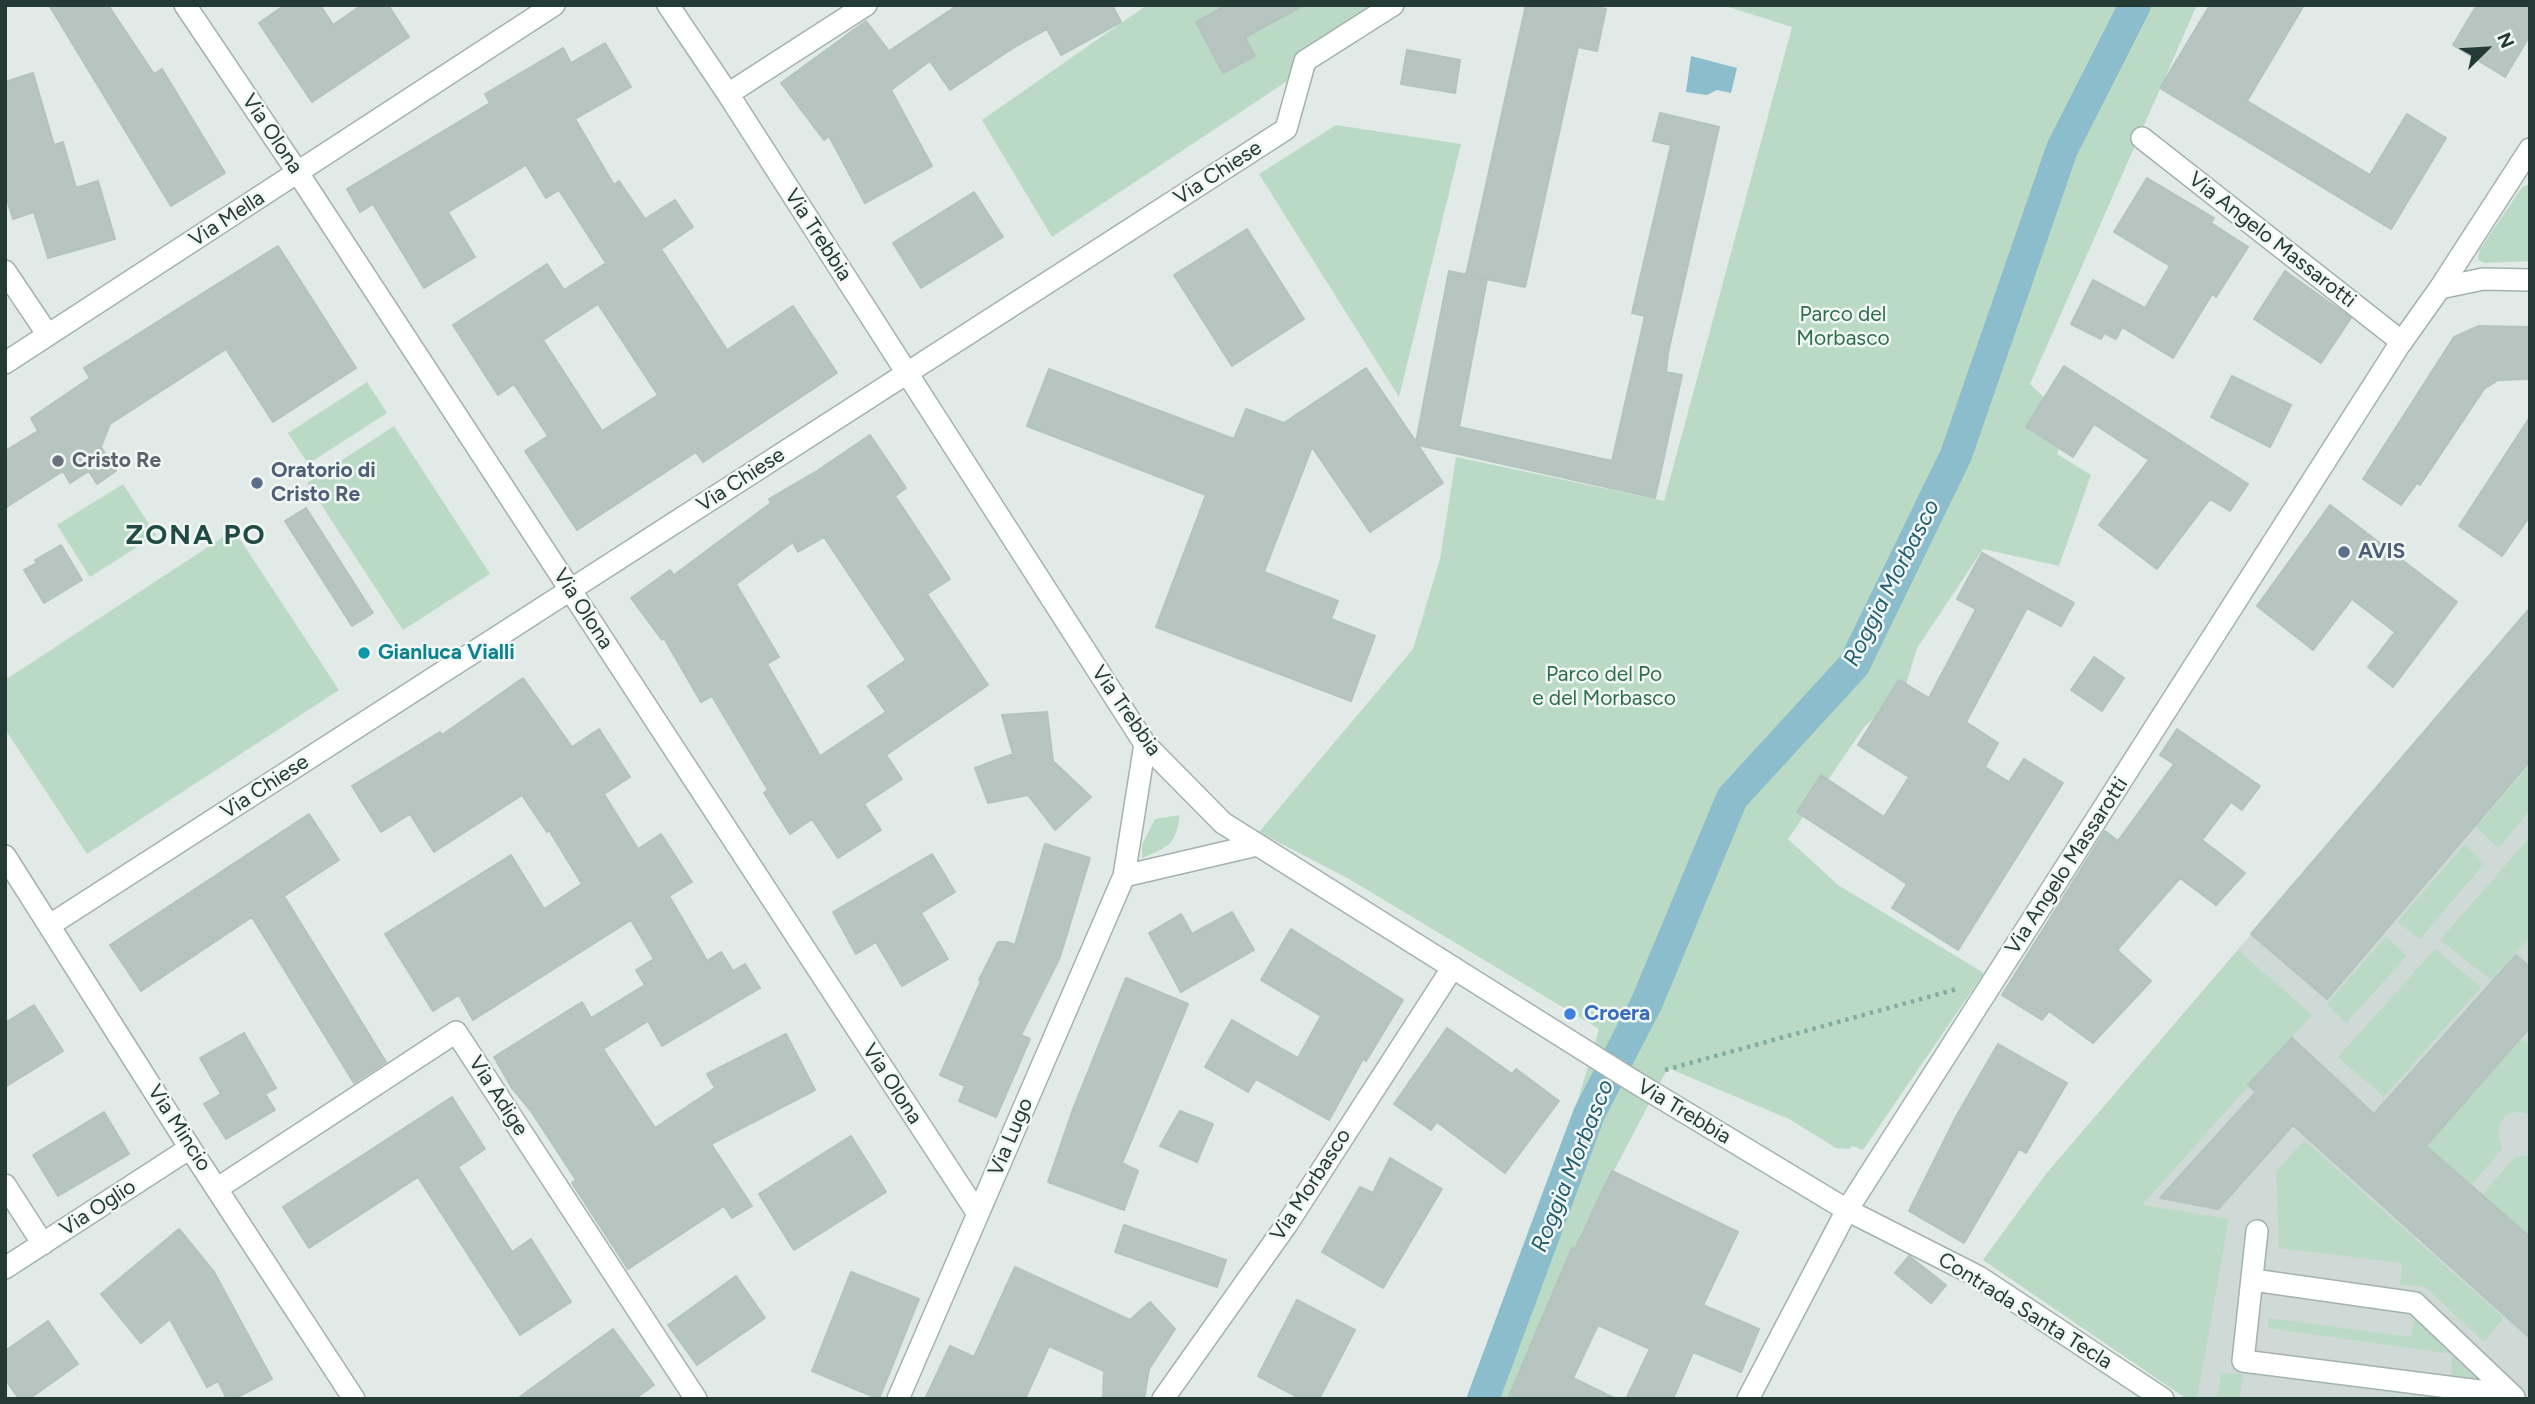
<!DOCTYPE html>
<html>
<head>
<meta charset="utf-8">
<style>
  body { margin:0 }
  #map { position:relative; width:2535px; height:1404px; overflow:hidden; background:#e1eae7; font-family:Figtree,sans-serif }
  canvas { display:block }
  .frame { position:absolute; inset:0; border:7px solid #233a35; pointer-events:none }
  .north { position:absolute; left:2451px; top:14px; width:70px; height:70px; -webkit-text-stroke:5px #f1f7f4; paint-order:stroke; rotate:66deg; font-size:19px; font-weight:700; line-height:28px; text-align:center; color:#233a35 }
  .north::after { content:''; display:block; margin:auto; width:24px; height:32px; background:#233a35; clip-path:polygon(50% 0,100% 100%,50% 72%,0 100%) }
</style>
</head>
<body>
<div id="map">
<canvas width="2535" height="1404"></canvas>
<div class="frame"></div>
<div class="north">N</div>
</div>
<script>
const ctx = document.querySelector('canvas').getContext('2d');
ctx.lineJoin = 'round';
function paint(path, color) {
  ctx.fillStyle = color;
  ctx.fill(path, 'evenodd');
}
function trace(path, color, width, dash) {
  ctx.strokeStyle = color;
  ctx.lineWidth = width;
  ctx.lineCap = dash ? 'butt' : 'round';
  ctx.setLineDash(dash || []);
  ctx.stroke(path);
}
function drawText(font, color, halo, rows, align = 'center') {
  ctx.font = font + ' Figtree,sans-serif';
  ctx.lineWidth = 5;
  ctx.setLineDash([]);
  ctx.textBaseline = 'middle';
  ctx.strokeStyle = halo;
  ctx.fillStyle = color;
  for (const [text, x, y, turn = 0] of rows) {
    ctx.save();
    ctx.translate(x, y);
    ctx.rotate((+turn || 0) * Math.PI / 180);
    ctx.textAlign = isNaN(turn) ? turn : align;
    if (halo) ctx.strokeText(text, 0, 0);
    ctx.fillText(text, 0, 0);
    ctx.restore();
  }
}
const built = new Path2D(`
  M2530,608V1399H2187L1983,1260L2046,1174Z`);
const green = new Path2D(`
  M1147,5H1402L1052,237L982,120Z
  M1722,5H2197L2030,384L2068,420L2057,454L2091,475L2059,566L1983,549L1917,648L1903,694L1864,727L1788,839L1838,885L1984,973L1863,1150L1852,1146L1849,1149L1836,1148L1791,1120L1668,1068L1582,1231L1517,1399H1470L1557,1171L1599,1029L1349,879L1259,832L1413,649L1440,559L1456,457L1664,501L1792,27Z
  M1336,125L1461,144L1399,397L1259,174Z
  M2530,184V261L2484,263L2478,260L2479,251L2522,187Z
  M367,382L387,413L308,464L288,433Z
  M394,426L490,574L403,630L307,483Z
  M123,484L156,535L90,577L57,525Z
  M234,530L339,690L87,854L5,729V680Z
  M2530,764V810L2499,848L2476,827Z
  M1180,815C1175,846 1170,846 1142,858V845L1155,819Z
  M2530,837V937L2491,980L2440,940Z
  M2465,844L2484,864L2420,939L2397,922Z
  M2386,936L2407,956L2346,1023L2327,1004Z
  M2435,949L2481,987L2384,1097L2338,1057Z
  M2238,950L2312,1015L2142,1205L2229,1219L2197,1399H2187L1983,1260L2046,1174Z
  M2520,1038L2530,1046V1115C2505,1104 2492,1125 2503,1148L2471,1185L2426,1146Z
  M2304,1140L2504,1318L2484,1342L2424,1286L2400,1285L2402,1263L2279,1248L2276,1172Z
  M2528,1155L2530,1156V1237L2482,1195L2515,1157Z
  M2414,1317L2479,1373L2481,1377L2479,1380L2451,1375L2452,1354L2268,1328V1318L2411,1337Z
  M2221,1373L2243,1374L2239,1399L2217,1397Z`);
const water = new Path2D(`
  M1691,56L1737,68L1731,93L1717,90L1707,95L1686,92Z`);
const canal = new Path2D(`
  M1483,1399L1589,1114L1647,1002L1732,798L1854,665L1956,455L2062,149L2135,5`);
const building = new Path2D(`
  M49,5H108L154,74L162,69L225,173L171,206Z
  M285,5H320L333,25L362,5H388L409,37L312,102L259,23Z
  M958,5H1112L1121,22L1061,55L1047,29L1013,48L950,90L930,61L891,90L932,166L865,203L829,136L824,140L781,83L866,21L889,51Z
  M1227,5H1304L1245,37L1255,56L1223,73L1196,22Z
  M1526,5H1588L1606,9L1597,51L1578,47L1525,287L1466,275Z
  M2210,5H2304L2247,101L2370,175L2407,114L2446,138L2391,229L2160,88Z
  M2477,5H2530V35L2505,77L2453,45Z
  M605,43L631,87L575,119L614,185L619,181L645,219L675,200L693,227L661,249L727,350L793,306L837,373L703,462L696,452L577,530L525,451L548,436L514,384L498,395L453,325L547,264L564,290L606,263L559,190L546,198L526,165L448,212L475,257L424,288L373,204L360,212L347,189L490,103L485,94L563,48L571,63ZM598,304L658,395L602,431L543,340Z
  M1407,50L1460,60L1455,93L1401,84Z
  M33,73L54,145L63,142L76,188L98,181L115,239L48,258L34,212L13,219L5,193V82Z
  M1660,113L1719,127L1668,353L1666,372L1682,375L1655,498L1418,445L1443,483L1370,532L1312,447L1264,572L1338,601L1331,619L1375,636L1351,701L1156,627L1206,495L1027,426L1049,369L1234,439L1246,409L1284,423L1366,368L1416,442L1449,271L1487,279L1459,427L1612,461L1645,316L1632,313L1671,145L1653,141Z
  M2147,178L2214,218L2211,223L2248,247L2216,297L2212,294L2173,358L2122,327L2116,339L2104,333L2101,339L2071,324L2093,280L2145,308L2170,266L2114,232Z
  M974,192L1003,237L921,288L893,243Z
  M1247,229L1304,319L1232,366L1174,275Z
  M278,246L356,368L273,422L226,349L110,424L101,447L116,471L97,484L89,471L70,483L63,471L5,508V451L38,431L31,418L90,378L84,368Z
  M2285,271L2351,318L2321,363L2254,319Z
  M2479,326L2530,327V379L2498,380L2484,389L2420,485L2417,483L2401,505L2363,479L2454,337Z
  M2064,366L2248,484L2230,511L2210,499L2157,569L2099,525L2149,460L2094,424L2073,457L2026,427Z
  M2232,376L2291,405L2270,447L2211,417Z
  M2530,417V516L2502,556L2459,526Z
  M870,435L906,488L895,496L950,579L927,594L988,685L886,755L902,779L864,804L881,830L838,858L812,819L790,834L764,793L768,790L712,696L701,702L664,638L662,640L631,598L670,570L674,575L771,503L769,499L817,471ZM824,537L906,660L868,686L886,712L820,756L767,664L779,657L736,584L793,542L798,552Z
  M2330,505L2457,602L2393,687L2368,667L2395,632L2352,599L2313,650L2257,606Z
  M306,508L373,613L352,626L285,521Z
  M61,545L82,580L44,603L24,570L37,563L35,560Z
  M1982,553L2074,603L2061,626L2027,608L1966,722L1998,743L1985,767L2009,782L2024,759L2063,783L1958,950L1892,908L1907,884L1797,812L1821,775L1884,817L1909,777L1858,745L1899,680L1929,698L1976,609L1957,599Z
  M2530,608V761L2327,999L2251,934Z
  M2094,657L2124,678L2102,711L2071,690Z
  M523,678L572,747L599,729L630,777L604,794L638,849L661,834L692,882L669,896L707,961L721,952L733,971L745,964L760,988L662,1046L648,1021L603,1049L655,1128L715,1088L707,1074L786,1034L815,1090L711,1144L752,1206L732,1218L724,1206L628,1269L572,1183L576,1180L531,1111L512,1088L494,1057L582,1002L591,1018L645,985L636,970L654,959L631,920L473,1020L459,995L433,1011L385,934L511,855L544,909L582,884L549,830L547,832L522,795L434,852L410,814L381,832L352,786L440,732L442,735Z
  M1047,712L1053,761L1091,797L1055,830L1028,795L988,803L975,768L1013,754L1002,715Z
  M2177,729L2260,786L2242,810L2231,802L2202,840L2245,873L2216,905L2180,878L2117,950L2151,981L2093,1043L2049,1011L2042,1020L2002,995L2105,831L2118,841L2174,764L2160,755Z
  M309,814L339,860L284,896L386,1062L354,1083L252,917L141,991L110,945Z
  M1045,844L1090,858L1060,957L1021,1035L1030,1039L996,1117L959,1101L965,1086L940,1075L981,981L979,980L998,942H1007L1015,945Z
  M932,854L955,892L921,913L948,959L902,986L876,942L856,954L833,912Z
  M1232,912L1254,950L1181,992L1149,933L1181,914L1192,934Z
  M1291,929L1403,1000L1366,1061L1363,1059L1329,1120L1256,1079L1248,1092L1205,1067L1232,1020L1298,1058L1321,1016L1261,980Z
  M2516,955L2530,967V1027L2426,1146L2530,1237V1338L2293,1125L2218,1209L2160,1198L2256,1092L2248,1085L2292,1038L2374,1114Z
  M1126,978L1188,1004L1122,1163L1138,1171L1124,1210L1048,1182L1073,1109Z
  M34,1005L63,1051L5,1087V1023Z
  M1447,1028L1512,1074L1516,1069L1559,1101L1505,1173L1437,1122L1431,1130L1394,1104Z
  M244,1033L276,1088L265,1094L275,1110L226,1139L204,1104L221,1094L200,1058Z
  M1998,1044L2067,1083L2026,1153L2019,1149L1964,1243L1909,1211L1957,1115Z
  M452,1097L485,1149L458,1167L512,1252L531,1239L571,1302L520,1335L418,1177L309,1248L283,1207Z
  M1180,1111L1213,1124L1197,1162L1160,1146Z
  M104,1112L129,1154L58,1196L33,1155Z
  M851,1136L886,1192L794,1250L759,1194Z
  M1390,1158L1442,1189L1383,1288L1322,1252L1360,1187L1373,1193Z
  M1612,1171L1738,1232L1703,1305L1759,1329L1741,1372L1693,1352L1673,1399H1626L1650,1349L1598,1325L1573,1378L1616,1399H1508L1572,1248L1575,1249Z
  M1124,1225L1226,1260L1217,1287L1115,1252Z
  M179,1229L214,1272L272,1379L234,1399H227L218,1381L207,1387L170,1319L141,1343L101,1294Z
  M1909,1256L1946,1285L1931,1303L1895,1273Z
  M1015,1267L1130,1320L1150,1302L1175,1329L1149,1369L1144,1399H1103L1104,1371L1049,1346L1025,1399H925L950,1346L974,1357Z
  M851,1272L919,1299L879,1399L812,1371Z
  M736,1276L765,1318L697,1365L668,1325Z
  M1297,1300L1355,1330L1319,1399H1301L1258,1376Z
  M48,1321L78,1364L29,1399H19L5,1379V1351Z
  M613,1329L654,1385L635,1399H517Z`);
const path = new Path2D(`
  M1665,1070L1957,989`);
const minor = new Path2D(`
  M185,5L298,173L978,1214
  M668,5L728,94L1145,744L1223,823L1630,1079L1847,1210L1979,1277L2163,1399
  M728,94L866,5
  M2142,138L2402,342
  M5,271L48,335
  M2440,288L2483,279L2530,280
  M5,363L554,5
  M5,856L190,1148L354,1399
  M1124,876L1145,744
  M50,925L1286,129L1305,61L1393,5
  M5,1185L43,1244
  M218,1188L456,1032L696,1399
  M2257,1231L2243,1361L2511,1395
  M5,1268L190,1148
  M2253,1280L2415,1303L2514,1397
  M898,1399L1124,876L1257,845
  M1163,1399L1287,1224L1453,967
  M1748,1399L1847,1210L2398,347L2440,288L2530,149`);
const markers = [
  [58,461,7,"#6b7280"],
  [257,483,7,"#5c6f8a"],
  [2344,552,7,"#5c6f8a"],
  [364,653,7,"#0f9aa8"],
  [1570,1014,7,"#3f7fe0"]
];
const streetNames = [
  ["Via Olona",272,134,56],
  ["Via Chiese",1218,173,-33],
  ["Via Mella",227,219,-33],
  ["Via Trebbia",818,235,57],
  ["Via Angelo Massarotti",2272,240,38],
  ["Via Chiese",741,480,-33],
  ["Via Olona",583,609,57],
  ["Via Trebbia",1126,711,55],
  ["Via Chiese",265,787,-33],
  ["Via Angelo Massarotti",2067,866,-57],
  ["Via Olona",892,1084,57],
  ["Via Adige",498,1096,57],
  ["Via Trebbia",1684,1112,31],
  ["Via Mincio",179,1128,57],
  ["Via Lugo",1011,1137,-67],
  ["Via Morbasco",1311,1185,-57],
  ["Via Oglio",98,1208,-33],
  ["Contrada Santa Tecla",2025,1311,32]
];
const parkNames = [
  ["Parco del",1843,315],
  ["Morbasco",1843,339],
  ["Parco del Po",1604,675],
  ["e del Morbasco",1604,699]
];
const worshipNames = [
  ["Cristo Re",72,461]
];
const serviceNames = [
  ["Oratorio di",271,471],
  ["Cristo Re",271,495],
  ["AVIS",2358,552]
];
const cultureNames = [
  ["Gianluca Vialli",378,653]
];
const shopNames = [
  ["Croera",1584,1014]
];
const waterNames = [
  ["Roggia Morbasco",1892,583,-63],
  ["Roggia Morbasco",1573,1166,-68]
];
const districtNames = [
  ["ZONA PO",196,536]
];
paint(built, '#cfdad6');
paint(green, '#bbdac6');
paint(water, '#8cbdcc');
trace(canal, '#8cbdcc', 32);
paint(building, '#b6c5c0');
trace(building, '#b4c3be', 2);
trace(minor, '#a4b2ae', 24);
trace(path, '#83aca2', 4.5, [3.5, 5]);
trace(minor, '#fff', 21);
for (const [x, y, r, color] of markers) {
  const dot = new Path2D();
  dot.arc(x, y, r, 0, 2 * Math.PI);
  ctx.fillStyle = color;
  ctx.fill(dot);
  trace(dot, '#f1f7f4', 2.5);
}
drawText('21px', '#233a35', '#f1f7f4', streetNames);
drawText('21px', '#306d4c', '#f1f7f4', parkNames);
drawText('bold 21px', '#5b616d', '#f1f7f4', worshipNames, 'left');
drawText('bold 21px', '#4e5e75', '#f1f7f4', serviceNames, 'left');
drawText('bold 21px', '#0d838f', '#f1f7f4', cultureNames, 'left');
drawText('bold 21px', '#366cbe', '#f1f7f4', shopNames, 'left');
drawText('italic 23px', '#215e71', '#f1f7f4', waterNames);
ctx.letterSpacing = '2px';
drawText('bold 28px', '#204a43', '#f1f7f4', districtNames);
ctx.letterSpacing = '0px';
</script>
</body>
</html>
